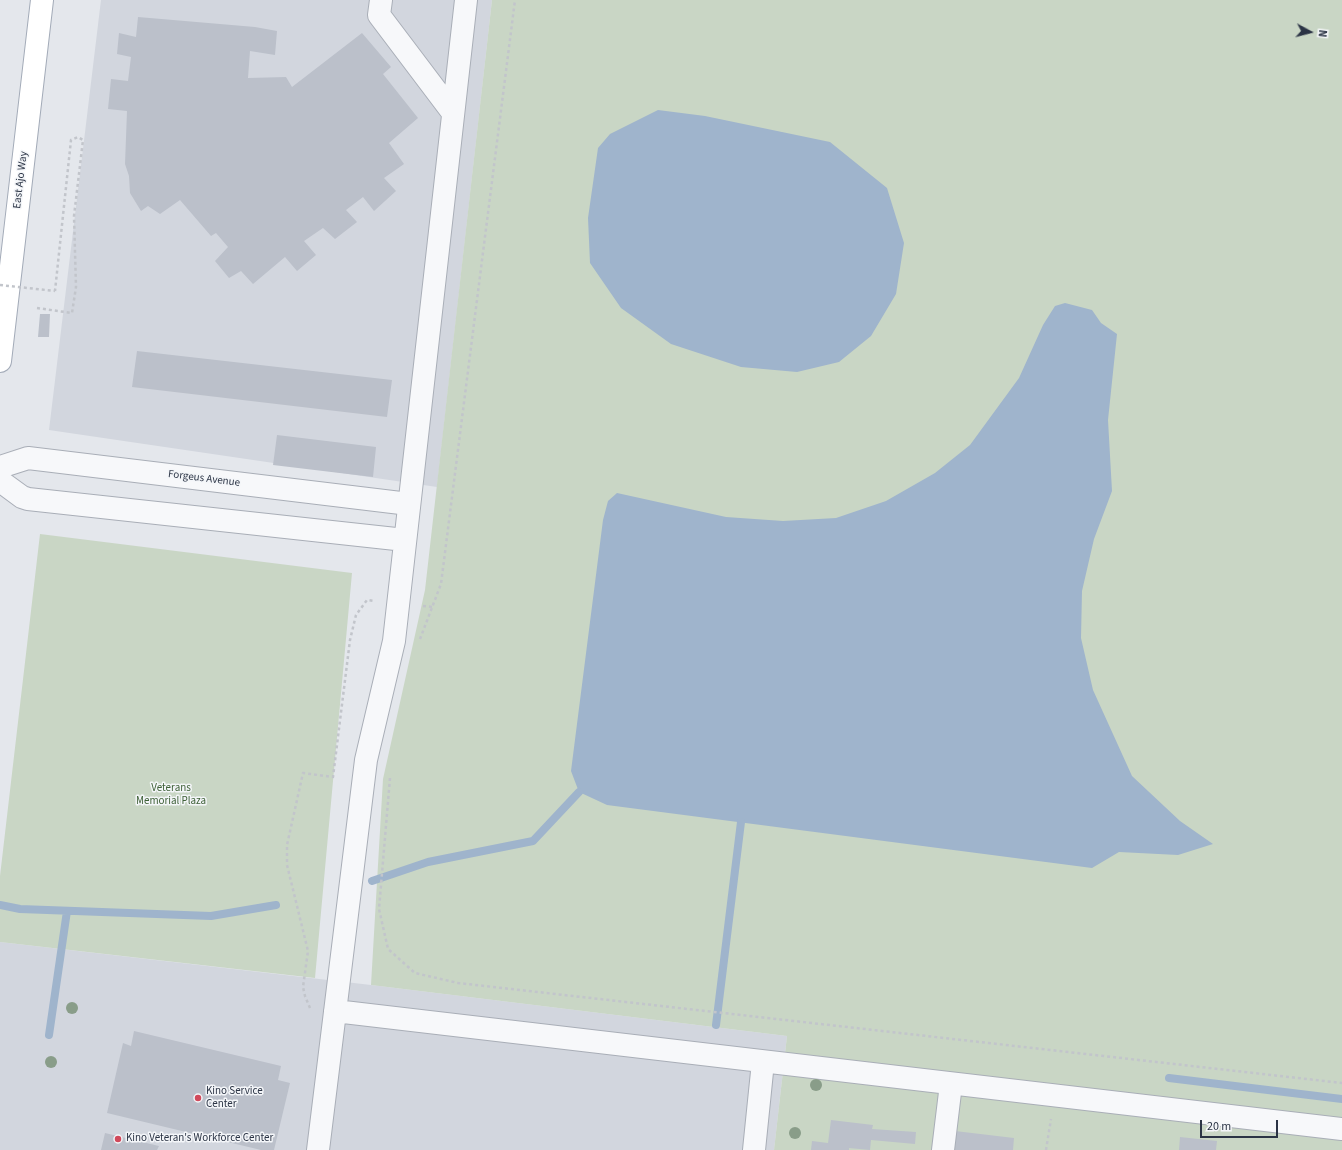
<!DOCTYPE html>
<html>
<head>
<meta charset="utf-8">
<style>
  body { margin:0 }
  #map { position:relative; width:1342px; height:1150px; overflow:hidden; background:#e4e7ec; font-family:"Source Sans 3",sans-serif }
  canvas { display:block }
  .north { position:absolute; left:1290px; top:12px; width:40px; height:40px; -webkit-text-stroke:3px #f4f6f9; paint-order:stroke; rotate:97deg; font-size:11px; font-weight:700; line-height:16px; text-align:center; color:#2b3445 }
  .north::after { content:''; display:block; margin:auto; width:14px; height:18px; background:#2b3445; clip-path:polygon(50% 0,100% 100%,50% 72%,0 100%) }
  .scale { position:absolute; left:1200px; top:1120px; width:78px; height:18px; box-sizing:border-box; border:2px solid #2b3445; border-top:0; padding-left:5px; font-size:12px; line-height:14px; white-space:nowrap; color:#2b3445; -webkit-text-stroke:3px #f4f6f9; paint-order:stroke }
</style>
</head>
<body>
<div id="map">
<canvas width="1342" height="1150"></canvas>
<div class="north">N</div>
<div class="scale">20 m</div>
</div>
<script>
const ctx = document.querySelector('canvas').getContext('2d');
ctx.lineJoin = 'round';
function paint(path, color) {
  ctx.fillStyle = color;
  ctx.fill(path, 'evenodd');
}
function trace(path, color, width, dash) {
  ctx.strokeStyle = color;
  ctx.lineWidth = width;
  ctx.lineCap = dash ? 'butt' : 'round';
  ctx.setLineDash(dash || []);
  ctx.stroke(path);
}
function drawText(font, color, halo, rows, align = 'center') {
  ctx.font = font + ' "Source Sans 3",sans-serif';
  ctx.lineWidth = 3;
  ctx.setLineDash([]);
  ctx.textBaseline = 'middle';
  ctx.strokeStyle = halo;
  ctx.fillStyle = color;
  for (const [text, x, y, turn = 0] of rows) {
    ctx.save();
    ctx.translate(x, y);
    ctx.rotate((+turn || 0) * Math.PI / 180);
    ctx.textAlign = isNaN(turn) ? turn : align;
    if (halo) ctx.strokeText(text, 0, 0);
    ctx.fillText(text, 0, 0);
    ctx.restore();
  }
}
const built = new Path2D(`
  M101,0H492L437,487L49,430Z
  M0,942L371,985L787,1036L774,1150H0Z`);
const green = new Path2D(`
  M492,0H1342V1150H774L787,1036L371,985L383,779L425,590Z
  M40,534L352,573L315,978L0,942V876Z`);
const water = new Path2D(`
  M658,110L705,116L830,142L887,188L904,243L896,294L871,336L839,362L797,372L741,367L671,344L621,308L590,263L588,218L598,148L610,134Z
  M1065,303L1092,310L1101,323L1117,334L1108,420L1112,491L1094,539L1082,591L1081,638L1093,690L1132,776L1180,821L1213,844L1178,855L1119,852L1092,868L607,805L579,792L571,771L603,520L608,501L617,493L726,517L783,521L836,518L886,501L935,473L970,445L1019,378L1043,325L1055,306Z`);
const stream = new Path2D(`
  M372,881L428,862L533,841L579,792
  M0,905L20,909L211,916L276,905
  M716,1025L741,822
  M49,1035L67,911
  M1169,1078L1342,1099`);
const building = new Path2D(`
  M138,17L255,27L277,31L275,55L250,51L248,78L286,77L292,87L362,33L391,67L383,74L418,118L389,143L404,164L384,178L396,191L374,211L363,197L346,210L357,222L335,239L323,228L304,241L316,255L297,271L285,257L253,284L241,271L229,278L215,261L228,247L216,233L211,236L180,200L160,214L148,206L141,211L130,193L129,176L125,164L127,111L108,109L111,79L128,81L131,57L117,54L119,33L136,37Z
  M40,314H50L49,337H38Z
  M137,351L392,380L387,417L132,387Z
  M277,435L376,447L373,477L273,465Z
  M134,1031L281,1066L278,1080L290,1083L274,1150H261L107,1113L123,1043L131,1046Z
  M831,1120L873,1125L872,1129L916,1132L915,1144L871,1140L870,1150L849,1148V1150H811L812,1141L828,1143Z
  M955,1131L1014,1138L1013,1150H953Z
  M105,1133L159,1146L157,1150H101Z
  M1180,1137L1217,1141L1216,1150H1179Z`);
const path = new Path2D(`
  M37,308L72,313L76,287L74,216L83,140L78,137L71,140L55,291
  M423,606L433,607
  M420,639L441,584L515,0
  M390,778L379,909L388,949L415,973L458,983L1342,1083
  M310,1008L305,996L303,987L308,951L287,865V845L303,773L333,777L350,640L356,615L367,600L374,601
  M1046,1150L1051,1119`);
const minor = new Path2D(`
  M381,0L379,15L453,113
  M0,467L28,458L409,504
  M0,481L22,497L28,499L405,540
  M335,1011L1342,1129
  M318,1150L366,760L394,641L466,0
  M754,1150L763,1062
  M943,1150L951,1084`);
const major = new Path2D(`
  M0,361L42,0`);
const pathBridge = new Path2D(`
  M0,285L55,291`);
const trees = [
  [72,1008],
  [51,1062],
  [816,1085],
  [795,1133]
];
const markers = [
  [198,1098,4,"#d1495b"],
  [118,1139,4,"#d1495b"]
];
const streetNames = [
  ["East Ajo Way",21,180,-83],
  ["Forgeus Avenue",204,479,7]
];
const parkNames = [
  ["Veterans",171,789],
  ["Memorial Plaza",171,802]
];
const poiNames = [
  ["Kino Service",206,1092],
  ["Center",206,1105],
  ["Kino Veteran's Workforce Center",126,1139]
];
paint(built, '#d2d6de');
paint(green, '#c9d6c5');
paint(water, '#9fb4cc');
trace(stream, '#9fb4cc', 8);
paint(building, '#bbc0ca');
trace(minor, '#a9aeb7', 24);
trace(major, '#a3abb8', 24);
trace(path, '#c2c5cb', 2.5, [3, 3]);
trace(minor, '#f7f8fa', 22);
trace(major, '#fff', 22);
trace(pathBridge, '#c2c5cb', 2.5, [3, 3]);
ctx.fillStyle = '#899d89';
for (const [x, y] of trees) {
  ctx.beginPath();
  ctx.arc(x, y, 6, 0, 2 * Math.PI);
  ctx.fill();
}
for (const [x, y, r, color] of markers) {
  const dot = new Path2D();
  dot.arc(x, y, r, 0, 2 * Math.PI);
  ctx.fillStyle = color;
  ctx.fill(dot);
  trace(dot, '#f4f6f9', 1.5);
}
drawText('11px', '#2b3445', '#f4f6f9', streetNames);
drawText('11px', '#3f6138', '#f4f6f9', parkNames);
drawText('11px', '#2b3445', '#f4f6f9', poiNames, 'left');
</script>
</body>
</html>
